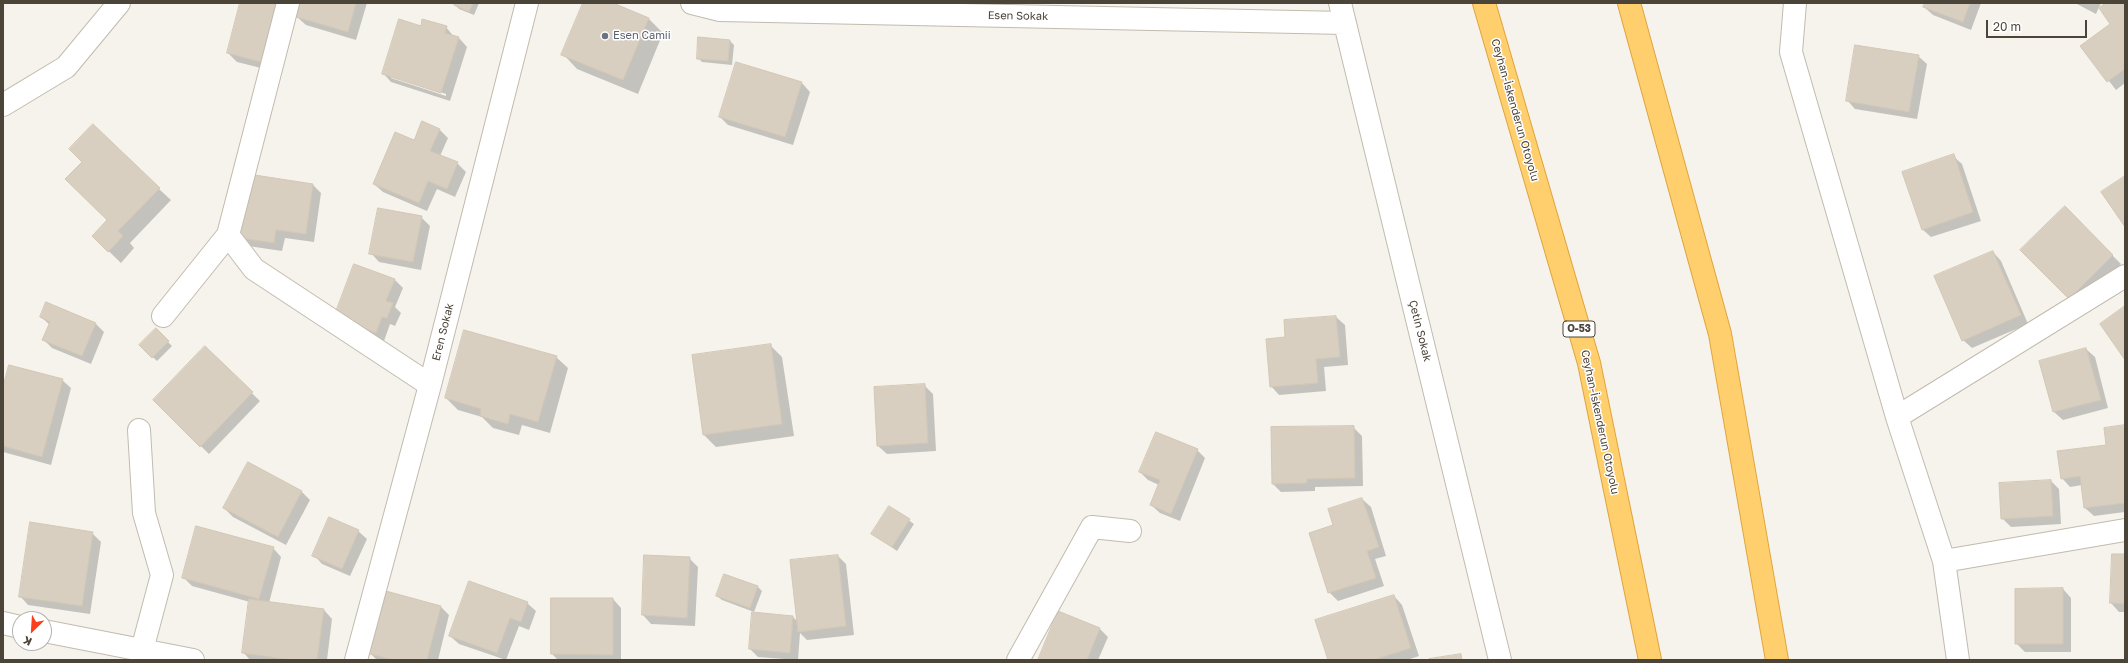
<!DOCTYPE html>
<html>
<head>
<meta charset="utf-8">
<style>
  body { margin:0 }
  #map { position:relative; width:2128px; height:663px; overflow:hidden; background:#f6f3ec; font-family:"Golos Text",sans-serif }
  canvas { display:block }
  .frame { position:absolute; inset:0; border:4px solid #4b4439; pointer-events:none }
  .north { position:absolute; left:12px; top:611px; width:40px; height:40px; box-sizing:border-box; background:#fff; border:1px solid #b7b4b0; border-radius:50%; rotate:205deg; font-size:11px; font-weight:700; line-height:16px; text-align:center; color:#4b4439 }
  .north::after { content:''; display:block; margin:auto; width:14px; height:18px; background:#fc3f1d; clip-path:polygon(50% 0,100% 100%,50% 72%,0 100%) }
  .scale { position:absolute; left:1986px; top:20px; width:101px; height:18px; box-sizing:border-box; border:2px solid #4b4439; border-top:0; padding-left:5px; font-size:12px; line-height:14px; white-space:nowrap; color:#4b4439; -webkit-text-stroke:3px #fff; paint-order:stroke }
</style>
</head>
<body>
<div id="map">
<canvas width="2128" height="663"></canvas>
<div class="frame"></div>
<div class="north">K</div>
<div class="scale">20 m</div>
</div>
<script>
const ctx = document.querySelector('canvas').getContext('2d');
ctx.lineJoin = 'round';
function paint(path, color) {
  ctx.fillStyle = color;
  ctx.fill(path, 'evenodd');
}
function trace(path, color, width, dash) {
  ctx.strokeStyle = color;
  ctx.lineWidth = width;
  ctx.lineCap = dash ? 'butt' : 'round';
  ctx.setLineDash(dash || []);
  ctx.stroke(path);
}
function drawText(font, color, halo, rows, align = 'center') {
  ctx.font = font + ' "Golos Text",sans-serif';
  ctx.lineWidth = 3;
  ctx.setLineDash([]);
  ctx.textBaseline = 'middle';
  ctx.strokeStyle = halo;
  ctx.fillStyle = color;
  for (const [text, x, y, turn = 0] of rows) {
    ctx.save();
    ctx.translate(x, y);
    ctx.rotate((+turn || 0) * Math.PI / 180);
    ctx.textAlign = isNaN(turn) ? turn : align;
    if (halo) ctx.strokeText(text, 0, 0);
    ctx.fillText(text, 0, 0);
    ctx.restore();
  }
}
const shadow = new Path2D(`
  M241,3H286L269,70L237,62L228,53Z
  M301,3H367L356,40L306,25L297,17Z
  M456,3H479L474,15L459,9L455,5Z
  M584,3H611L649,19L663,33L638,94L577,69L563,54Z
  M1926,3H1981L1971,30L1933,15L1924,7Z
  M2075,3H2101L2096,14Z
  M2108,3H2125V83L2116,90L2082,46L2112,24Z
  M421,27H446L454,37L459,38L467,47L450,101L391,82L383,73ZM391,76L446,94V96L391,78Z
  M730,41L734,45L732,65L702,62L698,58Z
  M1918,56L1927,64L1917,119L1855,109L1847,100Z
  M802,83L810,92L793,145L728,125L720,117Z
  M439,129L448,138L440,156L457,163L466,172L455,197L437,189L427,211L383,192L374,184L415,141Z
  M1953,156L1962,164L1981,221L1931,237L1922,229Z
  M313,185L321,193L314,242L285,238L282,251L248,246L240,237Z
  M159,189L171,200L130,243L134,248L121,263L93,236L108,220Z
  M2065,208L2121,264L2078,307L2022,250Z
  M421,217L430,226L421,270L379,262L371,253Z
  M1993,252L2001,261L2028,324L1972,348L1963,340Z
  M355,265L395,280L403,288L395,307L401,313L395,326L390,324L384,341L343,325Z
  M47,303L96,324L104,332L91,364L52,348L44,340L50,325L41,317Z
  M1336,317L1345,325L1348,365L1324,367L1326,391L1279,395L1271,386L1287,338L1285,321Z
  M156,330L172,346L157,361L140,345Z
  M770,345L782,357L794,436L716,447L704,435Z
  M205,348L260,401L209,454L154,400Z
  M2086,349L2095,357L2108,408L2063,420L2054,412L2040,362Z
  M556,357L568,368L550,433L522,425L519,435L493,428L482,417L458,410L446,398Z
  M62,380L71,388L51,465L3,452V391Z
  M924,385L933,394L936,451L887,454L878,446Z
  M2125,426V512L2094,516L2085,508L2082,485L2070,487L2062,478L2107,446Z
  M1353,427L1362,436L1363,486L1315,487V491L1281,492L1273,484Z
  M1197,450L1205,458L1180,521L1160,513L1151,505L1159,485L1148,480L1140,472Z
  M248,463L302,492L310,500L286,545L233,517L224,508Z
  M2051,481L2059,489L2061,524L2011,527L2002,518Z
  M1362,499L1371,507L1386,556L1375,559L1384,586L1338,601L1329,592L1334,526Z
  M890,507L914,524L897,551L873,534Z
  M358,531L367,539L350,576L322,564L314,555Z
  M92,533L101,542L90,614L28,605L20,596Z
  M273,548L281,557L269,603L324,610L332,619L327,660H250L243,652L250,602L192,586L184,578Z
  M2125,555V612H2119L2111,603Z
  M645,556L689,558L698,567L695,626L651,624L643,615Z
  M838,556L846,564L854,635L807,640L800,633L798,660L758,657L750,649L793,617L798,622Z
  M758,587L762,591L754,612L722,600L717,596Z
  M2063,589L2071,598V652H2025L2016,643Z
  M387,593L441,607L449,615L438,660H377L371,654Z
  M1394,596L1402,605L1419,656L1407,660H1329Z
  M552,599H613L621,608V660H558L552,654Z
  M527,603L536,611L529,630L519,626L506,660L459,644L450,636Z
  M1099,628L1108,637L1098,660H1039Z`);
const building = new Path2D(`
  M240,3H276L261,62L227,53Z
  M300,3H356L348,32L296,17Z
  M455,3H473L469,12L454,5Z
  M583,3H613L649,18L623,80L561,55Z
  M1925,3H1970L1963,22L1923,7Z
  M2106,3H2125V69L2107,82L2080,46L2110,24L2099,8Z
  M399,19L421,26L422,19L447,26L445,33L459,37L441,93L382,74Z
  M698,37L730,40L728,61L697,59Z
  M1855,45L1919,55L1909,112L1846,101Z
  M736,62L802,82L785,137L719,117Z
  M422,121L440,129L430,151L458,162L447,189L428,181L419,203L373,184L395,132L414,140Z
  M93,124L160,188L118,231L123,236L108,252L92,236L107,220L65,179L82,162L69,149Z
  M1954,154L1973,212L1922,230L1902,172Z
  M248,174L313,184L306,234L276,230L274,243L239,238Z
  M2125,176V227L2101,192Z
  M2065,206L2113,255L2069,299L2020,250Z
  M378,208L422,216L413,262L369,254Z
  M1993,251L2021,315L1962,341L1934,276Z
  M354,264L395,279L386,301L393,303L387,318L382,317L376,333L334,317Z
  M46,302L96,323L82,356L42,340L50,322L40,317Z
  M2125,306V360L2100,324Z
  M1336,316L1340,357L1316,359L1318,383L1270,387L1266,339L1285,337L1284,320Z
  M156,328L169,341L152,358L139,345Z
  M464,330L557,356L538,422L510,414L508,424L480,416L481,409L445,398Z
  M771,344L782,424L703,435L692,355Z
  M205,346L253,392L200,447L153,400Z
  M2086,348L2101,400L2053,412L2039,361Z
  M9,365L63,379L42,457L3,446V387Z
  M925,384L928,443L877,446L874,387Z
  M2125,425V503L2084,508L2080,476L2061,479L2057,451L2106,445L2104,428Z
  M1354,426L1355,478L1307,479V483L1272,484L1271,427Z
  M1156,432L1198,449L1171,514L1150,505L1160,480L1139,472Z
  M248,462L302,491L278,537L223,508Z
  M2051,480L2053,516L2001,519L1999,483Z
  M1362,498L1379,547L1367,551L1376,578L1328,593L1309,533L1333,525L1328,509Z
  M889,506L910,519L892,547L871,534Z
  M329,517L359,530L342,569L312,556Z
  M30,522L93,532L82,606L19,597Z
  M196,526L274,547L259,599L182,578Z
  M2112,554H2125V604L2110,603Z
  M644,555L690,557L687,618L642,615Z
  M838,555L846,626L798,632L790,560Z
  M724,574L758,586L750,608L716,596Z
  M469,581L528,602L521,622L510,618L497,653L449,636Z
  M2063,588V644H2015V589Z
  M386,591L441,606L427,660H393L370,654Z
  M1394,595L1411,648L1373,660H1328L1315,620Z
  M551,598H613V655L551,654Z
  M249,599L324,609L317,660H291L242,653Z
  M1058,611L1100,628L1087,660H1038Z
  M752,612L793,616L790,653L749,649Z
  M1461,654L1462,660H1429V659Z`);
const minor = new Path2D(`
  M288,3L228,235L254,269L430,385
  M692,3L720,10L1345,23
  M1340,3L1500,660
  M1795,3L1791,52L1897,417L1944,561L1958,660
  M3,105L66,67L119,3
  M163,316L228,235
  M1897,417L2125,276
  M139,430L144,513L162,575L142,650
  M1944,561L2125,530
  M3,623L20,627
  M44,631L193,660
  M356,660L430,385L527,3
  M1018,660L1092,527L1130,531`);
const motorway = new Path2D(`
  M1484,3L1589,363L1650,660
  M1629,3L1720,334L1777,660`);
const markers = [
  [605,36,4,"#6b7280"]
];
const shields = [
  [1579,329,32]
];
const shieldNames = [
  ["O-53",1579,329]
];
const streetNames = [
  ["Esen Sokak",1018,16,1],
  ["Ceyhan-İskenderun Otoyolu",1515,110,74],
  ["Çetin Sokak",1420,331,76],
  ["Eren Sokak",443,332,-76],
  ["Ceyhan-İskenderun Otoyolu",1600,422,78]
];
const worshipNames = [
  ["Esen Camii",613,36]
];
paint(shadow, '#0003');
paint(building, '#d8cfc1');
trace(building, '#d3c7b4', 1);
trace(minor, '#c2bbae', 24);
trace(motorway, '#e0a43c', 24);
trace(minor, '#fff', 22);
trace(motorway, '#ffcf6e', 22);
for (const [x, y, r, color] of markers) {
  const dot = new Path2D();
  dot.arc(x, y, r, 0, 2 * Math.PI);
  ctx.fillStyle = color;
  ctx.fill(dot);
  trace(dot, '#fff', 1.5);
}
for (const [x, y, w] of shields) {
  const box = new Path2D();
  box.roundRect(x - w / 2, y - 8, w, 16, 3);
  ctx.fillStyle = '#fff';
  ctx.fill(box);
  trace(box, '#4b4439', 1);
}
drawText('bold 10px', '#4b4439', null, shieldNames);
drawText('11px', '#4b4439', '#fff', streetNames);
drawText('11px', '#5b616d', '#fff', worshipNames, 'left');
</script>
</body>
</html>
